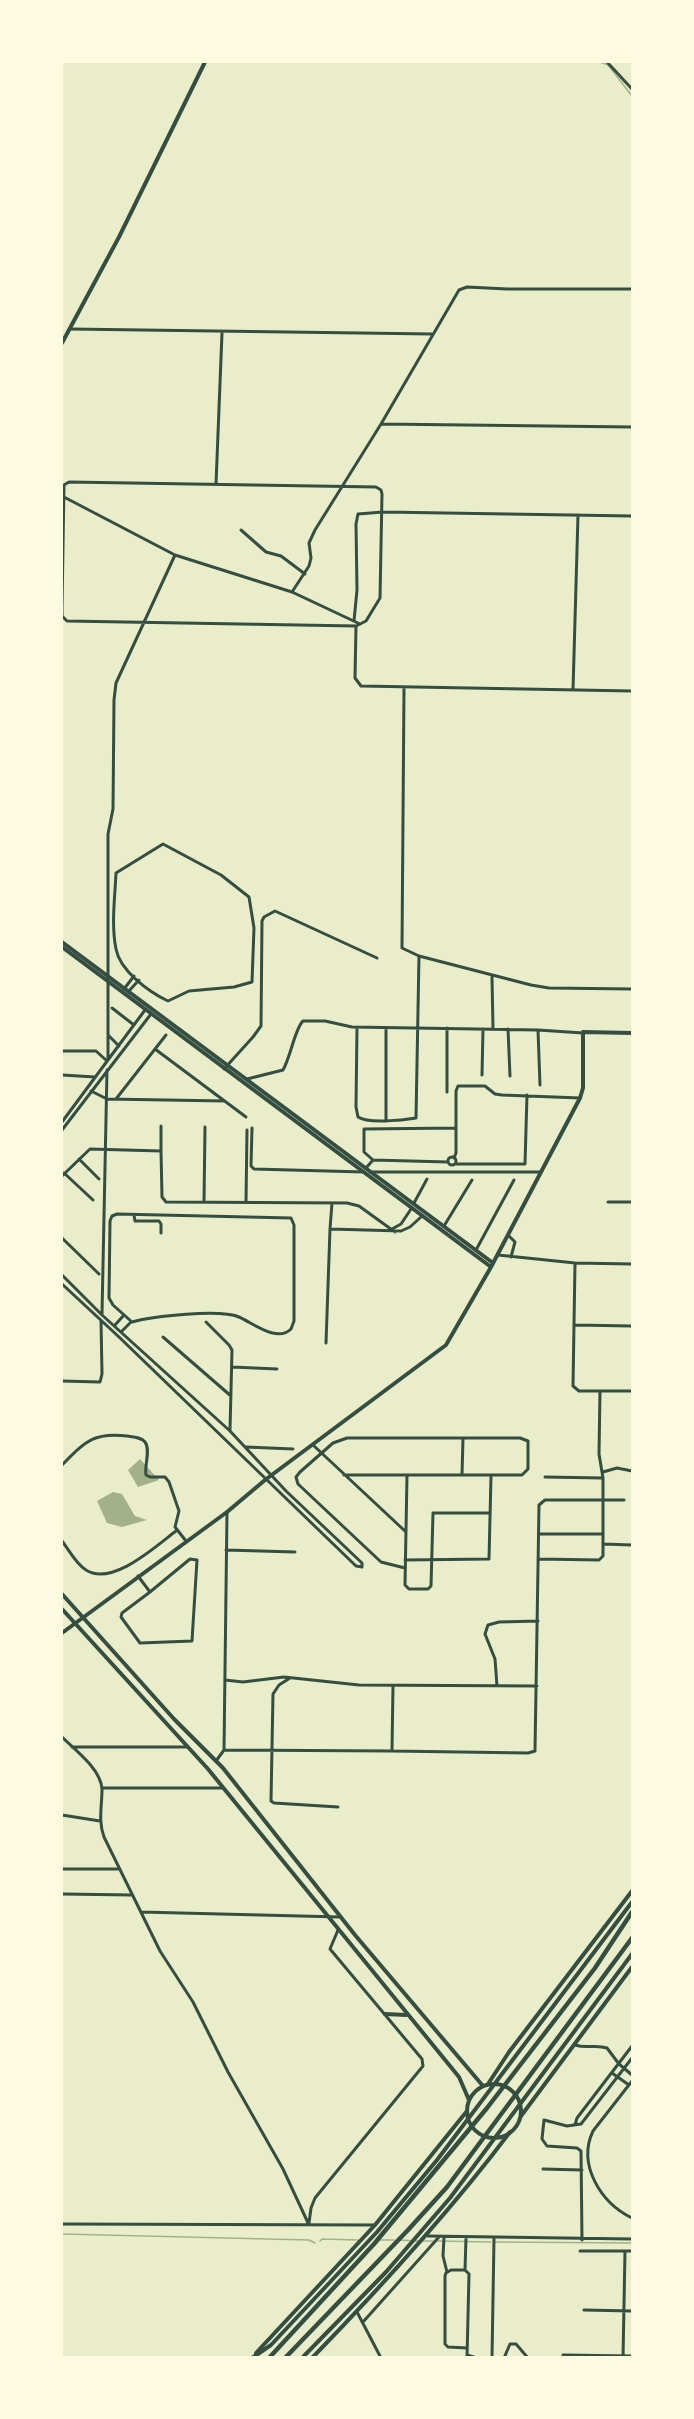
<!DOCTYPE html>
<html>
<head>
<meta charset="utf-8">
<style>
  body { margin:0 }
  #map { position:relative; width:694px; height:2419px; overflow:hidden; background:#e9edc9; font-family:"Playfair Display",serif }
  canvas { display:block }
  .frame { position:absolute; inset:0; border:63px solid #fefae0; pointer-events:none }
</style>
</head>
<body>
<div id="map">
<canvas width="694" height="2419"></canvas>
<div class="frame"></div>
</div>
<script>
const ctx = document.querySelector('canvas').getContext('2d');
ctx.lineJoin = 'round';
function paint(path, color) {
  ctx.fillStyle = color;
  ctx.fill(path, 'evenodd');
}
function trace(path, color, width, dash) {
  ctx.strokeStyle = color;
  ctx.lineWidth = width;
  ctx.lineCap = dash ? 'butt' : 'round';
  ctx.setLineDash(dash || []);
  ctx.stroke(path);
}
const water = new Path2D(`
  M140,1459L159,1480L138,1487L128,1470Z
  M113,1492L122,1494L135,1516L147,1520L122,1527L107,1523L97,1501Z`);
const stream = new Path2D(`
  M600,62L608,65L632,96
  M62,2234L309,2240L315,2243
  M378,2240H394
  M399,2240L418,2241
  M320,2241L322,2239L358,2240
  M423,2241H433
  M438,2241L491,2242
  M495,2242L632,2243`);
const minor = new Path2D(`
  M607,62L632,89
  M70,329L432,334
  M381,424L632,427
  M69,482L376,487L381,490L382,494L380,598L366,621L356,626L67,621L62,616V607L64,485Z
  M216,484L222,333
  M62,496L175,555L292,592L360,624
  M241,530L266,552L281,556L305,574
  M292,592L309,566L311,558L309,543L315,530L381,424L459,290L467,287L507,289H632
  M354,621L357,590L356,524L358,514L383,512L632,516
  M356,626L355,678L361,686L632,691
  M404,688L402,948L419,956L531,985L549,988L632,989
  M573,690L578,515
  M163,844L221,875L249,897L254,928L252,982L234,987L189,991L168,1001C149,992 120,971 116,949C111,925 115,897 116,873Z
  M492,977L493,1029
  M124,989L134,976
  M128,992L139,980
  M112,1008L134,1025
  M357,1027L356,1107L358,1117C368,1124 404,1120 416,1118L419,956
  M508,1029L510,1076
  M538,1030L540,1085
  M108,1035L119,1046
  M155,1049L246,1117
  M62,1051H96L107,1061
  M108,1060V834L113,809L114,700L116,683L175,555
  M224,1069L253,1037L261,1026L262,921L264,917L275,911L377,958
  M62,1075L95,1077
  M482,1075L483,1029
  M247,1079L283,1070C291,1056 295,1028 303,1021H325L352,1027L538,1030L583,1033
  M91,1091L107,1099L225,1101
  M447,1092V1028
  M116,1099L166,1035
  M386,1121V1028
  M62,1122L145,1010
  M161,1126V1151
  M252,1128L251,1166L254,1169L364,1172
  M62,1130L151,1014
  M448 1161a4 4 0 1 1 8 0a4 4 0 1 1-8 0Z
  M454,1158L456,1153V1091L458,1086H485L495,1094L502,1095L580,1098
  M79,1159L99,1179
  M448,1162L373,1160L364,1152V1129L456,1128
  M455,1164H525L527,1095
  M366,1168L373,1160
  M370,1172H541
  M64,1173L93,1200
  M62,1176L90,1149L161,1151L162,1197L166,1202L347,1203L359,1206L395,1232
  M204,1202L205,1127
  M246,1202L247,1130
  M608,1202H632
  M414,1203L427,1179
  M117,1214L291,1218L294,1225V1321L291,1329C277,1343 253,1323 239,1317C220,1309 153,1316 132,1322L113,1305L109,1298L110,1221L112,1216Z
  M134,1215L135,1221H159L161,1224V1233
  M444,1226L472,1180
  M330,1229L332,1203
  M392,1229L401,1224L411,1209
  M508,1235L515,1242L511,1257
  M62,1238L99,1274
  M476,1250L514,1180
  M498,1255L575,1263
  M632,1264L575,1263L573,1386L579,1391H632
  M62,1275L102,1315L230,1431L286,1491L362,1563V1567L356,1566L119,1337L62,1284
  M102,1314L107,1070
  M206,1322L229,1345L232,1350L230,1430
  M115,1325L124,1315
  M575,1325L632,1326
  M121,1332L131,1322
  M163,1337L231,1396
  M326,1343L330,1229L401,1231L410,1227L421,1217
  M232,1367L277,1369
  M62,1381L100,1382L102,1374L101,1321
  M313,1445L406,1532
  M246,1447L293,1449
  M62,1465C85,1442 93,1432 127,1436C134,1437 141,1437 145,1442C151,1450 144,1466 146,1475L150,1477H165L169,1482L179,1511L175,1527L186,1541
  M603,1472L617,1468L632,1471
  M344,1475H522L528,1469V1441L520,1438H347L333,1443L300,1472L296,1477L298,1484L381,1562L405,1568
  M407,1475L405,1585L409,1589H428L431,1586L433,1513H490
  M462,1475L463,1438
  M545,1477L603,1478
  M540,1534H602
  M62,1541C69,1550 76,1564 86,1570C112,1587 156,1546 176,1531
  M603,1544L632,1545
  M226,1550L295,1552
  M539,1559L599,1560L603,1556V1478L599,1454L600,1391
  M405,1560L489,1559L491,1476
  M138,1576L150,1592L190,1559L197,1560L192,1641L140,1643L121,1617L122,1613L150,1592
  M290,1678L279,1685L273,1694L271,1801L274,1803L338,1807
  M225,1680L243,1682L284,1677L359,1685L537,1686
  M497,1686L495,1659L485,1634L488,1625L499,1622L538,1621
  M62,1737C75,1750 101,1769 102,1789C102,1806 98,1821 104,1837L160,1951L193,2002L228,2072L283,2169L309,2225
  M72,1747H188
  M224,1750L392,1751L393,1686
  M392,1751L528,1753L535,1751L539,1505L545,1500H624
  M216,1761L224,1750L227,1512
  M102,1788H223
  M62,1815L100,1821
  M62,1869H120
  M62,1894L132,1895
  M141,1912L340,1917
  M575,2045C587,2049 596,2044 607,2048L619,2064L632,2075
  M612,2073L629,2085
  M632,2081L593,2131C577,2165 601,2203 632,2218
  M575,2125L577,2118L632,2046
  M543,2169L582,2170
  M309,2223L311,2208L315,2198L423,2066L422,2059L330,1949L338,1930
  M62,2224L375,2225
  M428,2236L632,2239
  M444,2237L443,2256L447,2272
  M582,2240L581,2151L577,2148L547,2146L542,2139L544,2120L567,2126L581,2124L632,2058
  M580,2251H632
  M465,2270L466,2238
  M584,2310L632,2311
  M357,2312L381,2358
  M363,2322L439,2237
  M467,2355L477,2358
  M563,2355L632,2356
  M467,2358L469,2274L465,2270H451L446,2273L445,2276V2344L448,2347L467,2348
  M492,2358L494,2238
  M504,2358L510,2344H516L528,2358
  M623,2358L625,2251`);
const tertiary = new Path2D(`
  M62,942L493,1263
  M62,947L491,1267
  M62,1633L227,1512L265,1480L446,1345L491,1267L580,1098L583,1088V1032L632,1033
  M488,2084L509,2052L632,1891
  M521,2116L632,1967
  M256,2353L375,2225L467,2111
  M312,2358C382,2286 449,2213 510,2132`);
const secondary = new Path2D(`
  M62,343L119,237L205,62
  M62,1594L174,1719L223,1768L355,1935L483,2086
  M62,1609L208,1769L459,2077L469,2100
  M385,2014L406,2015
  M467 2111a27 27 0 1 1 54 0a27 27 0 1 1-54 0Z
  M252,2358L271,2345L377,2232L437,2160L632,1902
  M302,2358L386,2272L450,2198L632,1954`);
const trunk = new Path2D(`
  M269,2358L374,2244L487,2108L595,1968L632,1912
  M285,2358L408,2230L447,2187L632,1938`);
paint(water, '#a3b18a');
trace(stream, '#a3b18a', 1.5);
trace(minor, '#344e41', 3);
trace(tertiary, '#344e41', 4);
trace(secondary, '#344e41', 4);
trace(trunk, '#344e41', 4.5);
</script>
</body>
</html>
